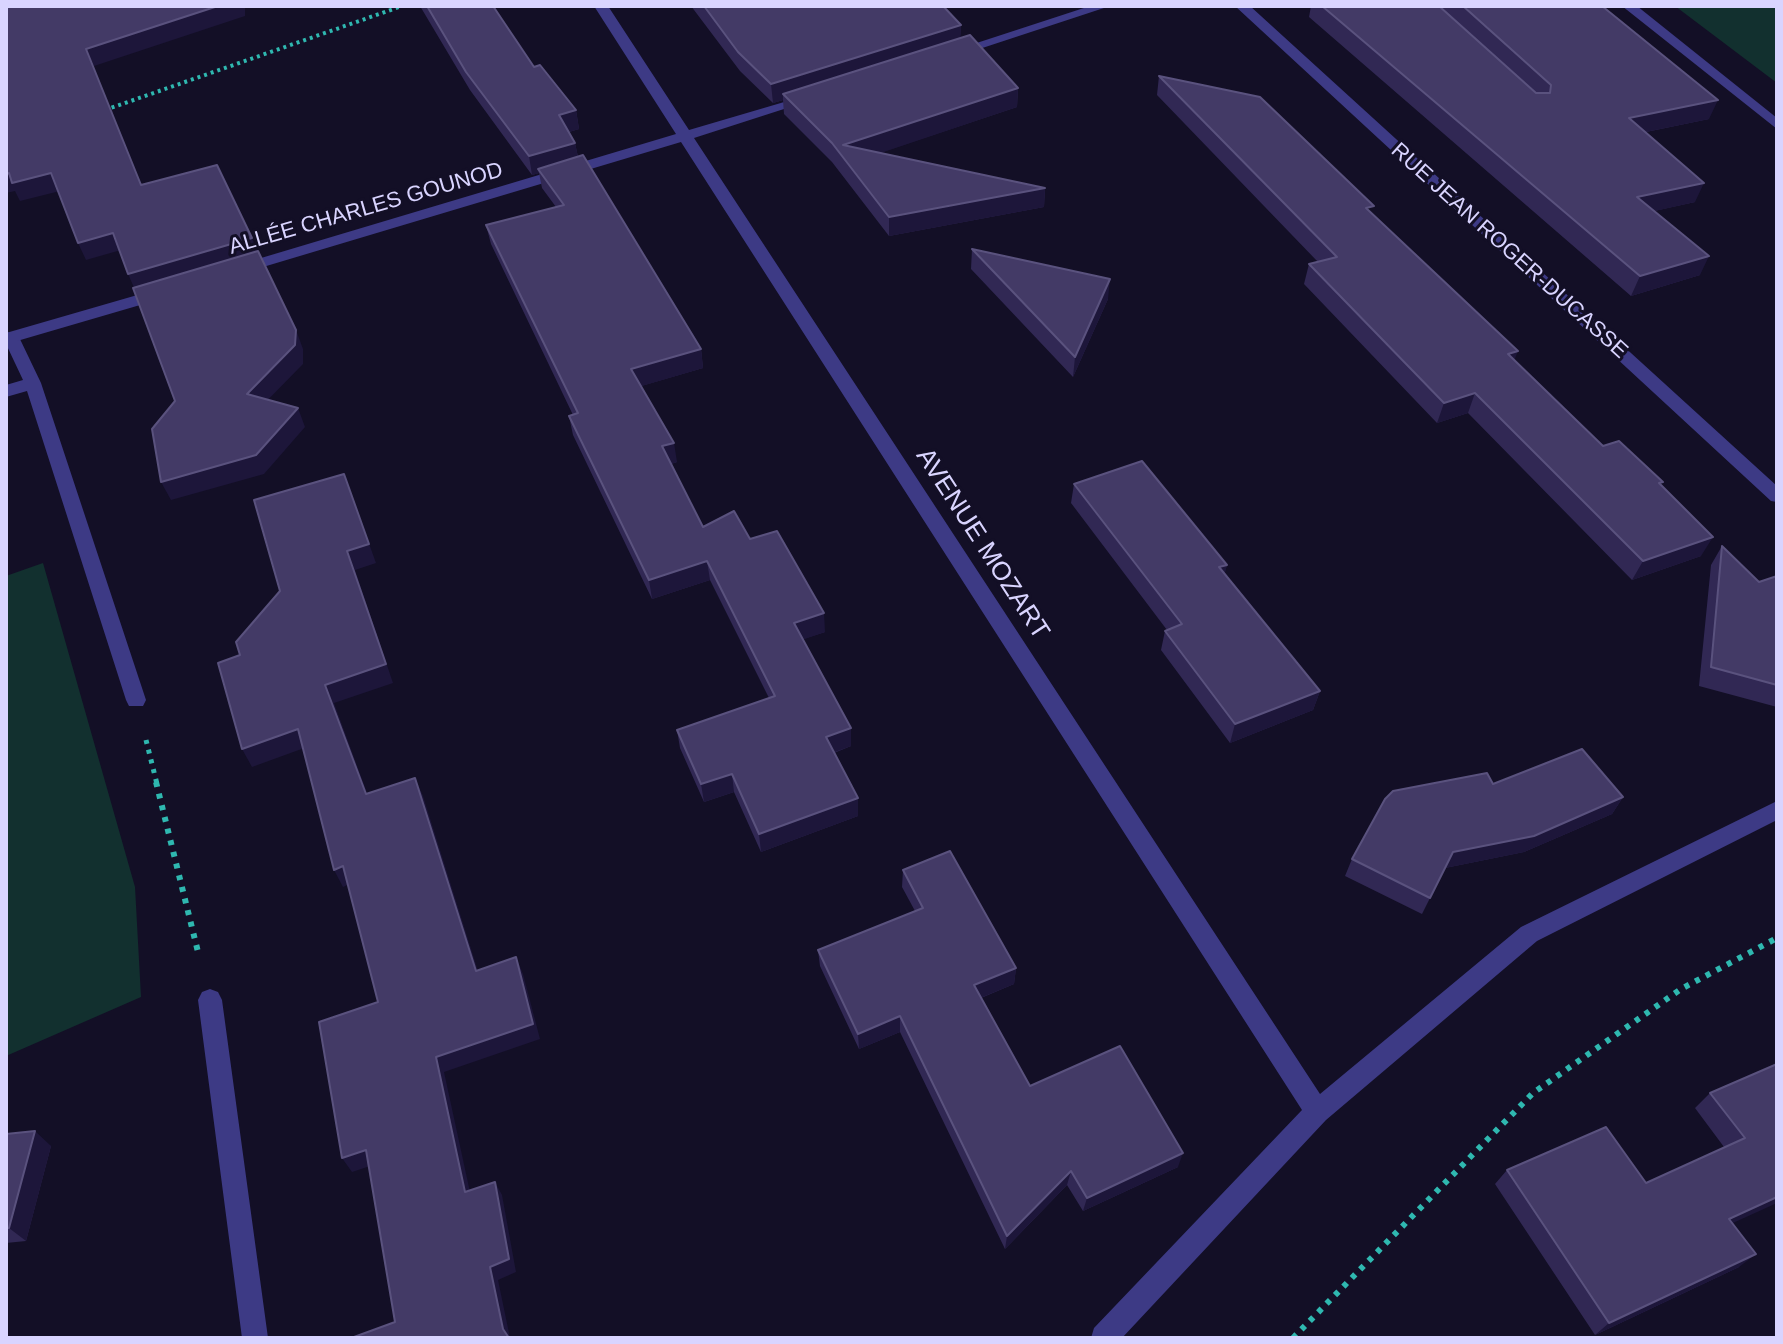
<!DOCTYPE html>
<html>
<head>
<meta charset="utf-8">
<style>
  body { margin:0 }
  #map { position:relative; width:1783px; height:1344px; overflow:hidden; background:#130f26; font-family:Arial,sans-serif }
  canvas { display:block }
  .frame { position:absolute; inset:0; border:8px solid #d9d4ff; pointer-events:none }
</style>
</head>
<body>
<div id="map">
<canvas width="1783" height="1344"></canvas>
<div class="frame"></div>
</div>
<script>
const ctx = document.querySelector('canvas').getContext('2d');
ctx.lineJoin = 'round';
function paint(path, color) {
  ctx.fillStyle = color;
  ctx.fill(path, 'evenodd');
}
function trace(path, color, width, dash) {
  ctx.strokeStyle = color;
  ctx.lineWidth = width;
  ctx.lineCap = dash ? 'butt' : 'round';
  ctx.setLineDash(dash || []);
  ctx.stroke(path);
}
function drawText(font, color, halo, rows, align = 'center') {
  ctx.font = font + ' Arial,sans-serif';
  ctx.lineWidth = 6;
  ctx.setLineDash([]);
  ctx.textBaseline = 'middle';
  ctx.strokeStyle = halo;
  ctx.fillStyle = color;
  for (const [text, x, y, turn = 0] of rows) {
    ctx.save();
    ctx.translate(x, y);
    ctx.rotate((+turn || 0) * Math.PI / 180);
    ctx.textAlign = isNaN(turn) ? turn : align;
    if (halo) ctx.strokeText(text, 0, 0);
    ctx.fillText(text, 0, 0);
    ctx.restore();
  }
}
const green = new Path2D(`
  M1675,6H1777V83Z
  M43,563L135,887L141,997L6,1056V576Z`);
const pathFar2 = new Path2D(`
  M105,110L402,6`);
const pathFar1 = new Path2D(`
  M146,740L157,784`);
const path = new Path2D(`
  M156,782L199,956
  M1293,1338L1533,1093L1681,989L1777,938`);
const lane = new Path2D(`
  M11,332L19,337L41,383L146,700L143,706H129L126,700L27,391L6,397V385L23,380L6,344V333Z`);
const street = new Path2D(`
  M594,6H608L689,130L808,95L815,99L694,138L1320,1094L1521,927L1777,801V820L1537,941L1326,1120L1122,1338H1091L1094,1328L1302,1110L681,142L243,273H231L229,270L231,267L676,134Z
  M1090,6H1110L958,56L946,53Z
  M1235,6H1250L1777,486V502L1771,501Z
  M1622,6H1637L1777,118V129Z
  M165,287L173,292L171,296L17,341H6V333Z
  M210,989L218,992L222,1000L268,1338H242L198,1000L202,992Z`);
const wall = new Path2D(`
  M420,6H493L534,67L576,110L579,129L569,132L575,143L578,157L701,349L703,368L641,386L677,462L671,464L703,527L750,539L825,632L803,639L851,746L834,753L858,798V816L761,852L734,792L704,802L680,748L677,730L769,698L710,580L652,599L573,435L569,416L573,415L491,244L486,225L556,207L542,188L539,173L532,175L470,90Z
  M691,6H943L961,25L960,38L1018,88L1017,107L879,153L1045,188L1044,207L889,236L832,162L784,114L783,100L773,103L740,71Z
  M1311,6H1602L1709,119L1646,132L1695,202L1654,211L1700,275L1631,296L1309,17Z
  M1159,76L1372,213L1514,360L1603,446L1661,485L1701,556L1632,580L1468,413L1437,423L1304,284L1309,264L1318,262L1157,95Z
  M972,249L1108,299L1073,377L971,269Z
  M1074,484L1227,565L1224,574L1320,691L1313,710L1230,743L1161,650L1165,631L1167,630L1071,503Z
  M1722,546L1759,582L1777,576V707L1699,686L1711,565Z
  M1493,784L1623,797L1612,814L1524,852L1445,868L1422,914L1345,876L1352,859Z
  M903,870L1016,968L1014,984L981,998L1030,1086L1178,1167L1083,1211L1067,1185L1005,1249L900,1032L859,1049L820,966L818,950L915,911L902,887Z
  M1777,1064L1733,1223L1739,1267L1595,1335L1495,1184L1507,1170L1646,1183L1724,1147L1695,1108L1710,1093Z
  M6,1134L51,1146L26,1241L6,1243Z`);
const shadedWall = new Path2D(`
  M218,6H245V16L94,66L86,49Z
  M961,25L960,44L783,94V100L773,103L771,84Z
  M1018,88L1017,107L848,164L843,145Z
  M1718,100L1709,119L1621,137L1629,118Z
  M576,110L579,129L562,134L559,115Z
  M575,143L579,162L538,169L539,173L532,175L529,156Z
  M51,173L60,191L20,201L15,191L6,193V174Z
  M1704,183L1695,202L1628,217L1637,197Z
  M1045,188L1044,207L889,236V217Z
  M113,233L121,250L86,260L78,243Z
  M252,238L259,256L136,292L128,274Z
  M1709,256L1700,275L1631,296L1640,276Z
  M1110,279L1108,299L1073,377L1075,357Z
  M296,330L303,349V364L255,413L247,394Z
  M701,349L703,368L635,388L631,369Z
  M1518,351L1510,371L1508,354Z
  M1475,393L1468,413L1437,423L1444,403Z
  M298,408L305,427L264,474L171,500L161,482Z
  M674,443L677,462L665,466L662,446Z
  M344,474L376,563L355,570L393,683L334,703L374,812L366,794L325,685Z
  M1713,537L1701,556L1632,580L1643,561Z
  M707,561L710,580L652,599L649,580Z
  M1227,565L1222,584L1219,567Z
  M824,613L825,632L796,642L794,623Z
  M1320,691L1313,710L1230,743L1235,724Z
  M851,728V746L827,755L826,737Z
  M298,729L307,747L252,767L242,749Z
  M732,774L734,792L704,802L701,784Z
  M415,778L423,796L483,987L476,971Z
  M1623,797L1612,814L1524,852L1445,868L1453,852Z
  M858,798V816L761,852L759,834Z
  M343,866L352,883L343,887L334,870Z
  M516,957L523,974L540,1039L444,1072L473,1206L465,1192L436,1057Z
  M1016,968L1014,984L973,1001L974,985Z
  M900,1016V1032L859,1049L858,1034Z
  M35,1131L51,1146L26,1241L9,1228Z
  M366,1150L376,1164L352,1172L342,1158Z
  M1183,1153L1178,1167L1083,1211L1087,1198Z
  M1071,1171L1067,1185L1005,1249L1007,1236Z
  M495,1182L502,1195L516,1272L498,1280L510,1338L503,1329L490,1267Z
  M1777,1197V1203L1713,1232L1729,1219Z
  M1756,1254L1739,1267L1595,1335L1609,1323Z`);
const building = new Path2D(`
  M12,6H218L86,49L141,185L217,165L252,238L128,274L113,233L78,243L51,173L12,183L9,173L6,174V8Z
  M427,6H493L534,67L540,65L576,110L559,115L575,143L529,156L466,72Z
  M704,6H943L961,25L771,84L738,52Z
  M1322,6H1439L1536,93H1550L1551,85L1463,6H1602L1718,100L1629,118L1704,183L1637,197L1709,256L1640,276Z
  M970,35L1018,88L843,145L1045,188L889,217L832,143L783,94Z
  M1159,76L1260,97L1374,206L1366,208L1518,351L1508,354L1603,446L1619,441L1663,482L1659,483L1713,537L1643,561L1475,393L1444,403L1309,264L1337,257Z
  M583,155L701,349L631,369L674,443L662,446L703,527L734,511L750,539L777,531L824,613L794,623L851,728L826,737L858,798L759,834L732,774L701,784L677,730L775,696L707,561L649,580L569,416L578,413L486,225L564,205L538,169Z
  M972,249L1110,279L1075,357Z
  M258,251L296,330L295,345L247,394L298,408L256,455L161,482L152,429L175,401L133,288Z
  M1142,461L1227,565L1219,567L1320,691L1235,724L1165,631L1182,624L1074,484Z
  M344,474L369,544L347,551L386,664L325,685L366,794L415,778L476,971L516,957L533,1024L436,1057L465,1192L495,1182L509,1259L490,1267L503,1329L509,1338H354V1337L395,1322L366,1150L342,1158L319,1022L378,1002L343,866L334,870L298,729L242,749L218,663L240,655L236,642L280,591L254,500Z
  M1722,546L1759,582L1777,576V685L1711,667Z
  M1582,749L1623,797L1534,836L1453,852L1430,898L1352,859L1385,799L1393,791L1487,773L1493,784Z
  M950,851L1016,968L974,985L1030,1086L1120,1046L1183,1153L1087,1198L1071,1171L1007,1236L900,1016L858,1034L818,950L923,908L903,870Z
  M1777,1064V1197L1729,1219L1756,1254L1609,1323L1507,1170L1606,1127L1646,1183L1745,1138L1710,1093Z
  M35,1131L9,1228H6V1134Z`);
const farStreetnames = [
  ["ALLÉE CHARLES GOUNOD",366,209,-16],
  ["RUE JEAN ROGER-DUCASSE",1509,251,42]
];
const streetNames = [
  ["AVENUE MOZART",982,544,57]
];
paint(green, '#12302f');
trace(pathFar2, '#2fb8b0', 4, [3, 4]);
trace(pathFar1, '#2fb8b0', 5, [4, 6]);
trace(path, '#2fb8b0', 6, [5, 7]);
paint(lane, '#3d3a85');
paint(street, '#3d3a85');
paint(wall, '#312854');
paint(shadedWall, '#1d163a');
paint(building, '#433a66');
trace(building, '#5a527e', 2);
drawText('22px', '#d9d4ff', '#130f26', farStreetnames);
drawText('26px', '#d9d4ff', '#130f26', streetNames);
</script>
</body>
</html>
